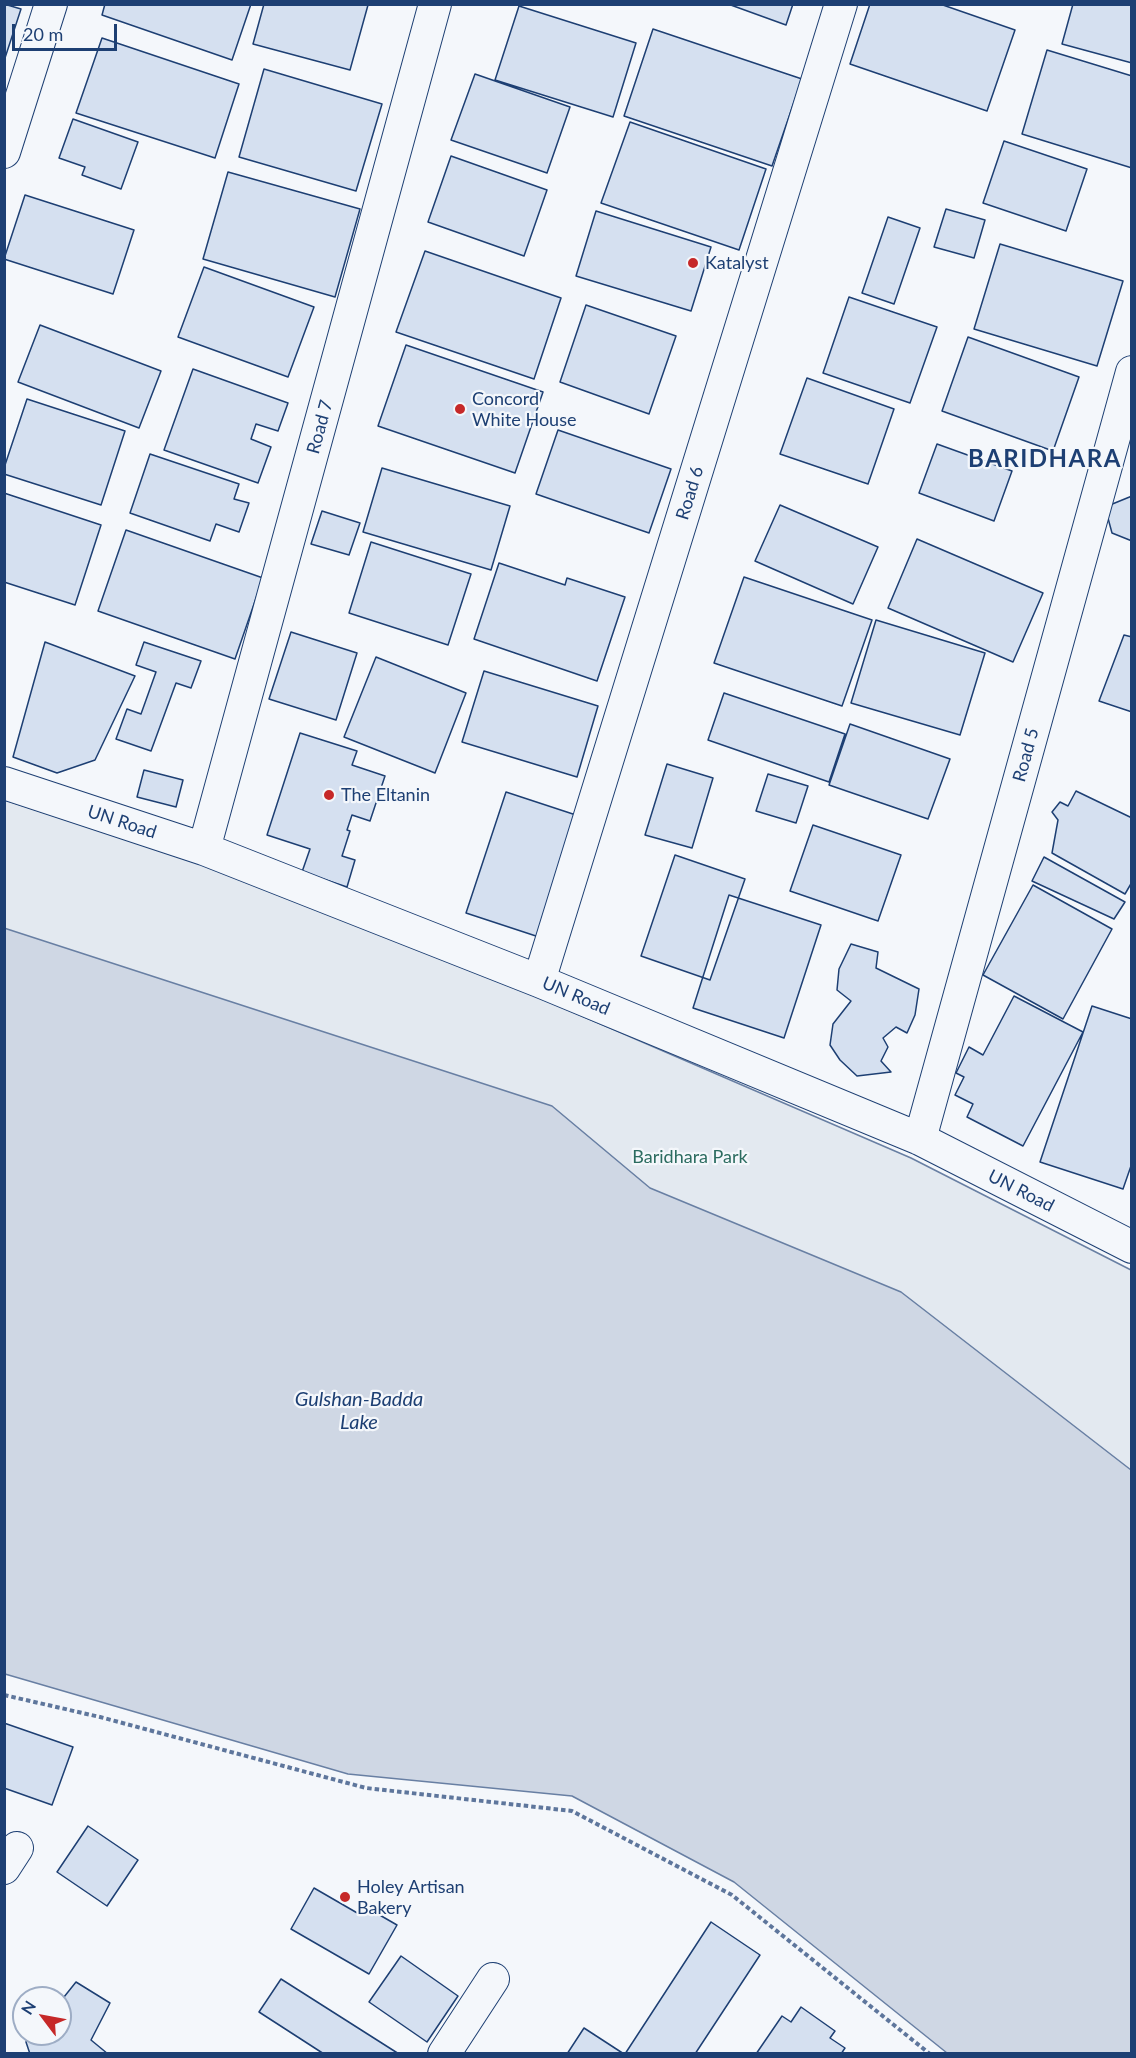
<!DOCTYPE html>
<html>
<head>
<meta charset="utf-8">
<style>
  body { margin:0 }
  #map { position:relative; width:1136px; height:2058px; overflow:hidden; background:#f4f7fb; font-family:Lato,sans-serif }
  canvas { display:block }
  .frame { position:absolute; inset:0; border:6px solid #1d3f73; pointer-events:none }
  .north { position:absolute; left:12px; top:1986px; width:60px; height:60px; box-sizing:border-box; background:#f4f7fb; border:2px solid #9eadc5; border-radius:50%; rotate:302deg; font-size:16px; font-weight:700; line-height:24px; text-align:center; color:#1d3f73 }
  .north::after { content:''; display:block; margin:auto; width:21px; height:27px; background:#c62828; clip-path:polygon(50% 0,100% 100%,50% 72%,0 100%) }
  .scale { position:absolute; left:12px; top:24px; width:105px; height:27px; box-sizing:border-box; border:3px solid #1d3f73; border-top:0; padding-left:8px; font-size:18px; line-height:21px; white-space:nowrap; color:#1d3f73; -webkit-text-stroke:4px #f4f7fb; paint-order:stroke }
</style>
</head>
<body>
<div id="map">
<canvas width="1136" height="2058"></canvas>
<div class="frame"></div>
<div class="north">N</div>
<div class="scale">20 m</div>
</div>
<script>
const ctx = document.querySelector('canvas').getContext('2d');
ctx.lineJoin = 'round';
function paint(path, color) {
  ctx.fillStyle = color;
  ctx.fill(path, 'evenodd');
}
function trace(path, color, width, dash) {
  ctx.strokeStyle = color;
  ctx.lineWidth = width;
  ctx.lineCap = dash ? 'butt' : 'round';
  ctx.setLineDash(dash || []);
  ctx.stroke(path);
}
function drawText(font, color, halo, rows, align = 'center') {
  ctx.font = font + ' Lato,sans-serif';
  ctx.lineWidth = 4.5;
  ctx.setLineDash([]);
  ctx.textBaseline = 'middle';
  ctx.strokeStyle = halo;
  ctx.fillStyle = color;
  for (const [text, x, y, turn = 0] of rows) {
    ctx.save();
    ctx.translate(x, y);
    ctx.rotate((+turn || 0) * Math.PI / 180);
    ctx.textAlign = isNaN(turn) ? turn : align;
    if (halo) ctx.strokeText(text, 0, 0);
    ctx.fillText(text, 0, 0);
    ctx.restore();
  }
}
const green = new Path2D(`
  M5,800L200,863L545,1000L911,1158L1131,1270V1477L5,937Z`);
const water = new Path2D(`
  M4,928L552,1106L650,1188L901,1292L1131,1470V2053H947L734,1882L572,1796L348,1774L5,1674Z`);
const building = new Path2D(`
  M4,4L21,9L4,61Z
  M105,4H251L232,60L102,15Z
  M264,4L368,5L350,70L253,44Z
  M728,4H793L786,25Z
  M870,4H940L1015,30L987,111L850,64Z
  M1073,4H1132V63L1062,44Z
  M519,6L636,43L613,117L495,80Z
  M653,29L802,79L772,166L624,116Z
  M102,38L239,84L215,158L76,113Z
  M1047,50L1132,76V168L1022,134Z
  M264,69L382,104L356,191L239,157Z
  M475,74L570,107L547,173L451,140Z
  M73,119L138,142L121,189L82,175L85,167L59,158Z
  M630,122L766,169L739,250L601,203Z
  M1004,141L1087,169L1066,231L983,203Z
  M451,156L547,190L524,256L428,222Z
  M228,172L360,209L335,297L203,259Z
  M25,195L134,230L113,294L4,259Z
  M946,209L985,220L974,258L934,247Z
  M596,211L711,247L691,311L576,276Z
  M888,217L920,228L894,304L862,293Z
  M1000,244L1123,281L1097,366L974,329Z
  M425,251L561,298L534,379L396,332Z
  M204,267L314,307L288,377L178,337Z
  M849,297L937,327L910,403L823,373Z
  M586,305L676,336L649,414L560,382Z
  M40,325L161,371L139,428L18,382Z
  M968,337L1079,377L1053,451L942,411Z
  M406,345L543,392L515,473L378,426Z
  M193,369L288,403L278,431L256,424L251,439L271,447L258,483L164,450Z
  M807,378L894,409L868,484L780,454Z
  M27,399L125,431L101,505L4,474V468Z
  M558,430L671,469L649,533L536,494Z
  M937,444L1012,471L994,521L919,493Z
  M150,454L239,484L234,499L249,503L239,532L216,524L210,541L130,513Z
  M382,468L510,506L491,570L363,532Z
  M4,493L101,525L75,605L4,582Z
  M1132,496V541L1112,533L1105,507Z
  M780,505L878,547L853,604L755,561Z
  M322,511L360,523L349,555L311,544Z
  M126,530L263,578L235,659L98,611Z
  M917,539L1043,593L1013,662L888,608Z
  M371,542L471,574L448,645L349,613Z
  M499,563L565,585L567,578L625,597L597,681L474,639Z
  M744,577L872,620L842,706L714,663Z
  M876,620L985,653L960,735L851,703Z
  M291,632L357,653L336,720L269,699Z
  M1124,635L1132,637V712L1099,701Z
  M45,642L135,676L95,760L57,773L13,757Z
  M144,642L201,661L191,688L176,683L151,751L116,739L127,709L141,714L156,672L136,665Z
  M376,657L466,693L435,773L344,737Z
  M484,671L598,706L577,777L462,742Z
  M724,693L845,734L829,782L708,740Z
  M850,724L950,759L928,819L829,785Z
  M300,733L357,751L352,765L385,776L370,821L352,815L347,830L350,831L342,856L355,860L347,887L302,872L310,849L267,835Z
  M667,764L713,778L692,848L645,835Z
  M144,770L183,780L176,807L137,797Z
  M768,774L808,786L796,823L756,811Z
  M1076,791L1132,818V882L1125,894L1052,853L1058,820L1052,812L1060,802L1068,806Z
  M506,792L582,817L542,938L466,913Z
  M813,825L901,855L878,921L790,891Z
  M675,855L745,879L710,980L641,956Z
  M1044,857L1125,902L1114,919L1032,881Z
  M1033,885L1112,929L1063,1019L983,975Z
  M729,895L821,925L784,1038L693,1008Z
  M851,944L878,952L876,968L919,989L915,1015L907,1033L896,1027L883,1038L888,1047L881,1061L891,1072L857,1076L840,1060L830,1045L833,1024L851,1001L837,990L839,969Z
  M1014,996L1083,1032L1023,1146L967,1117L973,1104L955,1095L964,1077L956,1073L969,1047L983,1055Z
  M1092,1006L1132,1019V1163L1123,1189L1040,1162Z
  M4,1723L73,1747L52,1805L4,1788Z
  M88,1826L138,1860L107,1906L57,1872Z
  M314,1888L359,1914L364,1906L397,1925L369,1974L291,1929Z
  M711,1922L760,1955L695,2054H625Z
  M401,1956L458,1996L427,2042L369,2002Z
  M281,1979L399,2054H324L259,2012Z
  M76,1982L110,2003L91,2040L108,2054H30L26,2042L31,2034H60V2002Z
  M36,1988L53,1998H29Z
  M801,2007L835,2031L830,2038L845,2048L841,2054H756L782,2016L791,2022Z
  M584,2028L624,2054H567Z`);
const path = new Path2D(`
  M4,1695L100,1717L366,1788L572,1811L732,1895L930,2054`);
const minor = new Path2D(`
  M4,152L51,4
  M4,783L204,849L539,981L920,1139L1132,1247
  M204,849L435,4
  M539,981L841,4
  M920,1139L1132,372
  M4,1868L17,1848
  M444,2054L493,1979`);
const markers = [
  [693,263,6,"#c62828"],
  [460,409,6,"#c62828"],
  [329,795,6,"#c62828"],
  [345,1897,6,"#c62828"]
];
const poiNames = [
  ["Katalyst",705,263],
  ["Concord",472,399],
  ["White House",472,420],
  ["The Eltanin",341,795],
  ["Holey Artisan",357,1887],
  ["Bakery",357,1908]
];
const streetNames = [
  ["Road 7",320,427,-75],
  ["Road 6",690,493,-73],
  ["Road 5",1026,755,-75],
  ["UN Road",122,822,18],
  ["UN Road",576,996,23],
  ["UN Road",1021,1191,27]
];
const parkNames = [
  ["Baridhara Park",690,1157]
];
const waterNames = [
  ["Gulshan-Badda",359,1400],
  ["Lake",359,1423]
];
const districtNames = [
  ["BARIDHARA",1045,459]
];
paint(green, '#e3e9f0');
trace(green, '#687fa3', 1.5);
paint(water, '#cfd7e4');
trace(water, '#687fa3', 1.5);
paint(building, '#d5e0f0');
trace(building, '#1d3f73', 1.5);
trace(minor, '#1d3f73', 34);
trace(path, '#5e769c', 4, [4.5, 3]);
trace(minor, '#f4f7fb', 32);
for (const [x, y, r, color] of markers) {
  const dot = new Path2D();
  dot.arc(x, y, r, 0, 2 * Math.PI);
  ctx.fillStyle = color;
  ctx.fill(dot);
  trace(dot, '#f4f7fb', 2);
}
drawText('18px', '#1d3f73', '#f4f7fb', poiNames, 'left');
drawText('18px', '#1d3f73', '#f4f7fb', streetNames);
drawText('18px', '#2c6c60', '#f4f7fb', parkNames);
drawText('italic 20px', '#1d3f73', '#f4f7fb', waterNames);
ctx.letterSpacing = '1.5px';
drawText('bold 24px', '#1d3f73', '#f4f7fb', districtNames);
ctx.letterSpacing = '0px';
</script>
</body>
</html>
